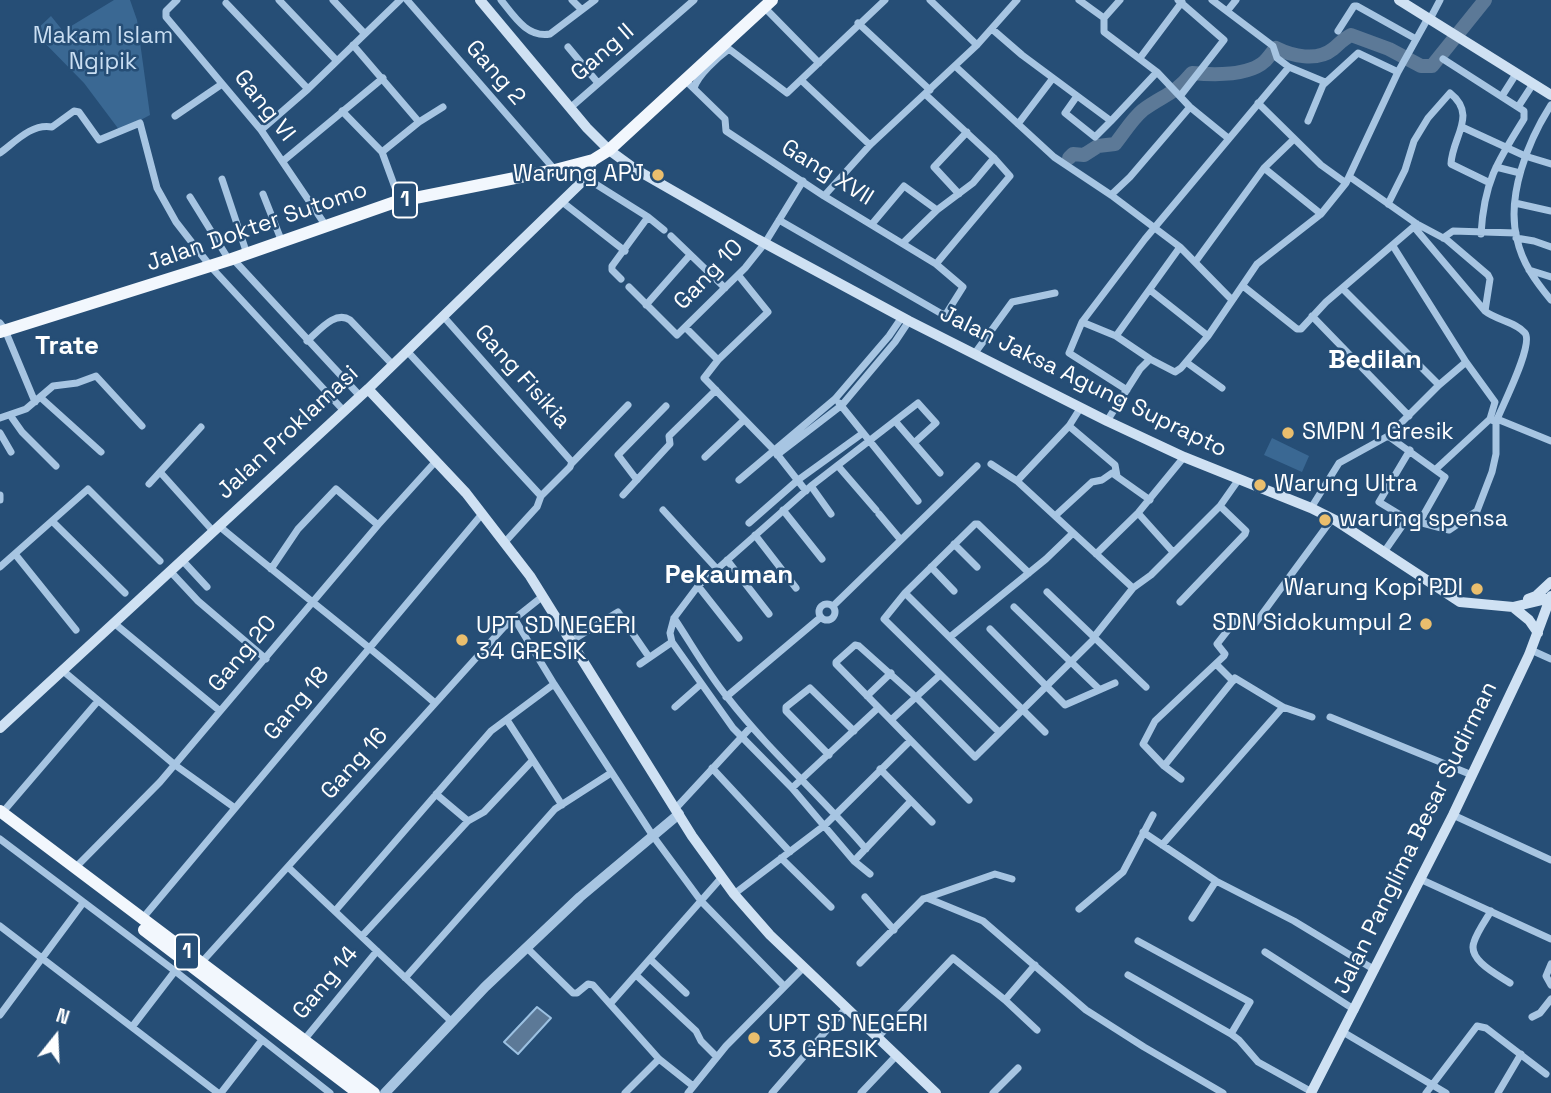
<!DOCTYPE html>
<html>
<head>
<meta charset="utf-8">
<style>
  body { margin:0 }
  #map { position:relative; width:1551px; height:1093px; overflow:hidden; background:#264e76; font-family:"Space Grotesk",sans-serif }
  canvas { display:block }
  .north { position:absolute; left:21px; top:1002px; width:70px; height:70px; -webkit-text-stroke:5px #264e76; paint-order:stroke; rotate:18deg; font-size:19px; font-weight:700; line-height:28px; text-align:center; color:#fff }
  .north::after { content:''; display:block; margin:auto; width:24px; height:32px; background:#fff; clip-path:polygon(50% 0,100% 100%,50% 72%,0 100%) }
</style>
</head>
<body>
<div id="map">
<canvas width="1551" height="1093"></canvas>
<div class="north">N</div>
</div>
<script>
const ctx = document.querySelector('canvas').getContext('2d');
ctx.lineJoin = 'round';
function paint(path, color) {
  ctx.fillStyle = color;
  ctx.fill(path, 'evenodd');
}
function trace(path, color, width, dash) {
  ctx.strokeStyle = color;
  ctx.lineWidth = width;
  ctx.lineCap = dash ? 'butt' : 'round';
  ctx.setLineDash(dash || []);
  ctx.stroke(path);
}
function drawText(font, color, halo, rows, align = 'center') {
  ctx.font = font + ' "Space Grotesk",sans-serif';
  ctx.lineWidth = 5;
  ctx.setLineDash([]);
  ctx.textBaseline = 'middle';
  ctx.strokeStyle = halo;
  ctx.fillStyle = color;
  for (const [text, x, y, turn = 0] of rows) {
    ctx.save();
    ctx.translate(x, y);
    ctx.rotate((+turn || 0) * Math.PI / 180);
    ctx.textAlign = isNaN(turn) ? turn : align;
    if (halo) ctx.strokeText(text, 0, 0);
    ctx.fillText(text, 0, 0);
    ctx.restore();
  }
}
const green = new Path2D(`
  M114,0H130L137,20L150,115L120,131L84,83L34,32L51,16L63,31Z
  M1272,438L1309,456L1302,472L1264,455Z`);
const water = new Path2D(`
  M537,1007L551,1018L518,1054L504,1042Z`);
const river = new Path2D(`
  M1069,158L1073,154L1084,155L1098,146L1115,144C1124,133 1132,119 1143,110C1163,95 1174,95 1192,73C1213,75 1249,76 1265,61C1269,57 1272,52 1276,48C1292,56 1317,62 1333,49C1339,44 1343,39 1351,35L1389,49L1421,66H1432L1485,0`);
const minor = new Path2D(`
  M177,0L166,11V17L261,130L326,226
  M279,0L337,61
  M333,0L364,33
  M407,0L555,170
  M501,0C514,16 527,38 550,34L595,0
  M572,0L581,9
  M930,0L977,45
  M1079,0L1104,18V32L1157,72L1190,107L1228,138
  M1178,0L1224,40L1181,95
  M226,3L308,89
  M764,7L819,63
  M1228,10L1236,0
  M1104,18L1120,0
  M1430,19L1440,0
  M858,23L930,90
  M992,29L1022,55L1111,121L1157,72
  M1338,31L1354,6H1357L1416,39
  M353,45L419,122
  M568,47L598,83
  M1140,58L1182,2
  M1443,59L1524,111V119C1497,162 1484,182 1481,234
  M955,66L1054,157L1111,195L1180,247L1232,300
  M1289,67L1325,82
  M685,80L725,119L726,131L824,196L936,264L963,287L946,314H942L779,220
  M801,80L870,145
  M694,88C698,75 717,58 729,49L787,93L885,0
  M925,94L994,158L1010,176L936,264
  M1077,96L1065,113L1095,137L1111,121
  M1502,96L1516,74
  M1258,103L1321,165L1346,183
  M1551,105C1528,141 1506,196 1517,239C1522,263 1536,282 1551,300
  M1518,107L1533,84
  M570,108L694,0
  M342,111L382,152L419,122L443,107
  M175,116L222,84
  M1308,121L1323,85L1358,53L1398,72
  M1018,124L1053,78
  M1462,127L1525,156L1551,164
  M261,130L308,89L400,0
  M382,152L400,201
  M0,153C15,142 32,123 52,127L74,111L79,112L99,140L140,123L157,188L176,222L211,267L344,411
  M283,161L383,78
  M1496,167L1520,173
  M1264,168L1321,214
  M1350,177L1417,224L1447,240L1488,275L1490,279L1485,311
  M586,178L648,217L664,230
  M222,179L247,254
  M263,194L282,242
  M959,194L934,167L967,132
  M1111,195L1130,177L1190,107
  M824,196L870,145L977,45L1017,0
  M190,197L229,260
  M561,201L625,251
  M1515,203L1551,211
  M1388,204L1405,170L1414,141L1428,118L1450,93C1478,115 1452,137 1451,164L1488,182
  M872,224L904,186L937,210
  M1414,227L1485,311C1496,320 1516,322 1525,333C1534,345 1502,406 1496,422
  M671,236L725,288
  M1443,238L1453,231L1516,233
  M1516,238L1534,241L1551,247
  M903,243L937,210L973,183L994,158
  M1393,246L1466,362L1495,402L1490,419L1436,469
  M233,259L360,396
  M1196,261L1264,168L1294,139
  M1529,270L1551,277
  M739,276L768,312L718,360L704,378L773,449L806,491
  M621,279L612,270V266L648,217
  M1243,286L1297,329H1301L1326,302L1417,224
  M629,287L677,335L745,268L765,243L803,181
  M1343,289L1439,385
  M1150,290L1208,336
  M646,305L690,255
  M1312,316L1409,416
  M1082,322L1069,353L1127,390
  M0,323L5,330L35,402
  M686,328L718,360
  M1116,336L1082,322L1145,239L1289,67L1277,58L1273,46L1212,0
  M307,341C319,331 335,310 350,320L393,365
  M407,351L541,496L570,467L572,462L443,316
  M975,353L1012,302L1055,293
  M1150,359L1116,336L1180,247
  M1186,362L1222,388
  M40,397L101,452
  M839,403L918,501
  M10,415L22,432L56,466
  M0,418L26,409L53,386L77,383L96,376L142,426
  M1497,419L1551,441
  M895,421L940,473
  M1107,421L1140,369L1150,359L1175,372L1181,368L1208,336L1257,264L1321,214L1346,183L1398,72L1428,18
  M1069,426L1115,465L1117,476
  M0,433L11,452
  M1388,436L1445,477L1419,523
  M1410,450L1379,502L1407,519L1449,530L1477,511L1492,472L1496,454V422L1490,419
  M777,455L842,405L895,342L909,321
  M705,457L744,420
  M572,463L628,405
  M991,464L1017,481L1133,588
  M838,466L876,510
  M160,472L213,531
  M637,480L618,455L666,406
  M739,480L835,399L889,336L902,317
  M1017,481L1069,426L1081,407
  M149,484L201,427
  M811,486L831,514
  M0,495V500
  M623,495L670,444L669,436L716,390
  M1311,508L1339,463L1388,436L1439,385L1466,362
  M663,510L717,569
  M783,510L822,559
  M1138,513L1173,552
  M879,514L900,539
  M1055,516L1092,482L1102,480L1112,473L1150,500
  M52,521L125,593
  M749,523L798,480L863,433
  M219,526C291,586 365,642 435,703
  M755,535L796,588
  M505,542L537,507L541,496
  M954,544L977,567
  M1384,552L1407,519
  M15,554L76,630
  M1096,554L1138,513L1184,457
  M182,560L207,587
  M727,560L769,614
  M0,567L88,489L160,561
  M931,567L954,591
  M271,569L298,529L336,489L378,525
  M170,571L198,601L266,659
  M698,586L739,638
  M1047,592L1146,687
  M905,593L1045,732
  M1180,602L1245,534L1246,531L1220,506
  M819 612a8 8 0 1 1 16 0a8 8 0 1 1-16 0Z
  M833,606L977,466
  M1014,607L1099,689
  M514,618L554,684L653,836L701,901L784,986
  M674,618C692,645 708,674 728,698C770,752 822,797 866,849
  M114,623L220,711
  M990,629L1065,705L1115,683
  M950,637L1046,559L1073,533
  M1094,637L1133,588L1151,575L1220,506L1239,479
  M571,641L618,612L649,657
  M1531,650L1551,659
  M640,664L672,642
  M1216,664L1233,681
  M62,670L175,765L235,808
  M867,696L891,673
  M726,697L821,617
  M675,707L701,684
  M1312,717L1283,707L1235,678L1164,766L1143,744L1155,721L1224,656L1225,654L1217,644L1235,621L1239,620L1254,625L1332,519
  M1330,717L1472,775
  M507,720L562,805
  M891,720L940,675
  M999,732L884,619L905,593L975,524H978L1029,573
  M829,755L786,711V707L810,688L854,731
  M1164,766L1181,779
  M712,768L790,852
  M880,769L932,822
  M792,788L878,708
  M436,794L468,821L484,812L532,761
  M969,800L836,664V662L855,645L859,646L917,698L975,757L1095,638
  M676,808L751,727
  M2,813L98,701
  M1453,815L1551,860
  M1143,832L1216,881L1294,921L1375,970
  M0,839L175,971L330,1093
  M1162,845L1283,707
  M781,858L831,907
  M854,861L911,801
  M288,867L452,1022
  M75,868L160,782L378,525L436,461
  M870,874L854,861L792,788L733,728L672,642L670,633L674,618L698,586L811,486L918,403L936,423L914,443
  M1420,879L1551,939
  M734,894L825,825L910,741
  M865,897L894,930
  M926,898L995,874L1012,879
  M1079,909L1123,872L1153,815
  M335,911L491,731L554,684
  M1491,911C1485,921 1477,932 1474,942C1467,960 1498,975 1510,983
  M1192,918L1216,881
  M142,919L482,514
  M0,926L218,1093
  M362,936L468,821
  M1138,941L1250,1002L1231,1034
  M526,947L573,993H577L588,984L593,985L659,1059L693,1086
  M1265,952L1355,1010
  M651,960L686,993
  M201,963L504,627L543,596
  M860,963L923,899L927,898L983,921L1086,1010L1144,1047L1223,1093
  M1551,964L1546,976L1551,985
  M636,975L696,1031L701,1041L717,1057
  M1128,975L1231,1034L1239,1040L1258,1062L1312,1092
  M405,978L555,809L611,773
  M1005,1000L1035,965
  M610,1004L722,877
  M0,1015L83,903
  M1532,1017L1540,1013L1551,999
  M132,1027L175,971
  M1343,1032L1446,1093
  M877,1038L953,958L1005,1000L1037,1030
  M304,1040L377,951
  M221,1093L262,1040
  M625,1093L659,1059
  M688,1093L726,1046L804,967
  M772,1093L846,1008
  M861,1093L895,1057
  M993,1093L1018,1068
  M1426,1093L1477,1026L1486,1028L1546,1074
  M1498,1093L1521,1054`);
const tertiary = new Path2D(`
  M385,1093L485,987L580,897L679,814`);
const secondary = new Path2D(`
  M480,0L587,128L609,150L635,169L757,239L909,321L1107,421L1184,457L1311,508L1335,520L1460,602L1513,607L1550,598
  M1399,0L1551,95
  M368,389L466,493L530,576L692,836L734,894L770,935L936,1093
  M1528,599L1536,596L1551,582
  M1513,607L1529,620L1538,633
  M0,728L368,389L586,178L593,160
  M1311,1093L1453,815L1529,655L1551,596`);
const trunk = new Path2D(`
  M0,332L229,260L395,202L555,170L593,160L609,150L772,0
  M0,811L374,1093
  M144,930L358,1093`);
const markers = [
  [658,175,7,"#eabe6d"],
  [1288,433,7,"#eabe6d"],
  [1260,485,7,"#eabe6d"],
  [1325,520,7,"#eabe6d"],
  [1477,589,7,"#eabe6d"],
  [1426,624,7,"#eabe6d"],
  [462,640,7,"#eabe6d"],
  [754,1038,7,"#eabe6d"]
];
const shields = [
  [405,200,24],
  [187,952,24]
];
const shieldNames = [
  ["1",405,200],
  ["1",187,952]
];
const parkNames = [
  ["Makam Islam",103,37],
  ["Ngipik",103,63]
];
const streetNames = [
  ["Gang II",603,53,-41],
  ["Gang 2",495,73,49],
  ["Gang VI",264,106,52],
  ["Gang XVII",827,173,32],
  ["Jalan Dokter Sutomo",257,227,-19],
  ["Gang 10",709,275,-46],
  ["Gang Fisikia",522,377,48],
  ["Jalan Jaksa Agung Suprapto",1083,382,26],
  ["Jalan Proklamasi",288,433,-43],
  ["Gang 20",243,654,-50],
  ["Gang 18",297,704,-50],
  ["Gang 16",355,764,-48],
  ["Jalan Panglima Besar Sudirman",1416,838,-64],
  ["Gang 14",326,983,-50]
];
const poiNames = [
  ["Warung APJ",644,175,"right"],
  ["SMPN 1 Gresik",1302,433],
  ["Warung Ultra",1274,485],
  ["warung spensa",1339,520],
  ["Warung Kopi PDI",1463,589,"right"],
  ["SDN Sidokumpul 2",1412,624,"right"],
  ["UPT SD NEGERI",476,627],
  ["34 GRESIK",476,653],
  ["UPT SD NEGERI",768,1025],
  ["33 GRESIK",768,1051]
];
const quarterNames = [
  ["Trate",67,347],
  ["Bedilan",1375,361],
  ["Pekauman",729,576]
];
paint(green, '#3a6893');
paint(water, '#5c7997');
trace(water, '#9cc1e2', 2);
trace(river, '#5c7997', 14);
trace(minor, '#a7c5e2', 7);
trace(tertiary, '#a7c5e2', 10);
trace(secondary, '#cfe1f3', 10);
trace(trunk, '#f2f7fd', 12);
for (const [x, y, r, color] of markers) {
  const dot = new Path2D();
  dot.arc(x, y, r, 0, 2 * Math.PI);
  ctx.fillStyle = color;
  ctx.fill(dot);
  trace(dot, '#264e76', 2.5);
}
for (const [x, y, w] of shields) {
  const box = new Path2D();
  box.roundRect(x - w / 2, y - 17.5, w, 35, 5);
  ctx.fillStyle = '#264e76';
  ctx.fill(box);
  trace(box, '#fff', 2);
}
drawText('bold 21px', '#fff', null, shieldNames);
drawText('23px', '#c9def2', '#264e76', parkNames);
drawText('23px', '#fff', '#264e76', streetNames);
drawText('23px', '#fff', '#264e76', poiNames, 'left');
drawText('bold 26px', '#fff', '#264e76', quarterNames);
</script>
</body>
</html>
